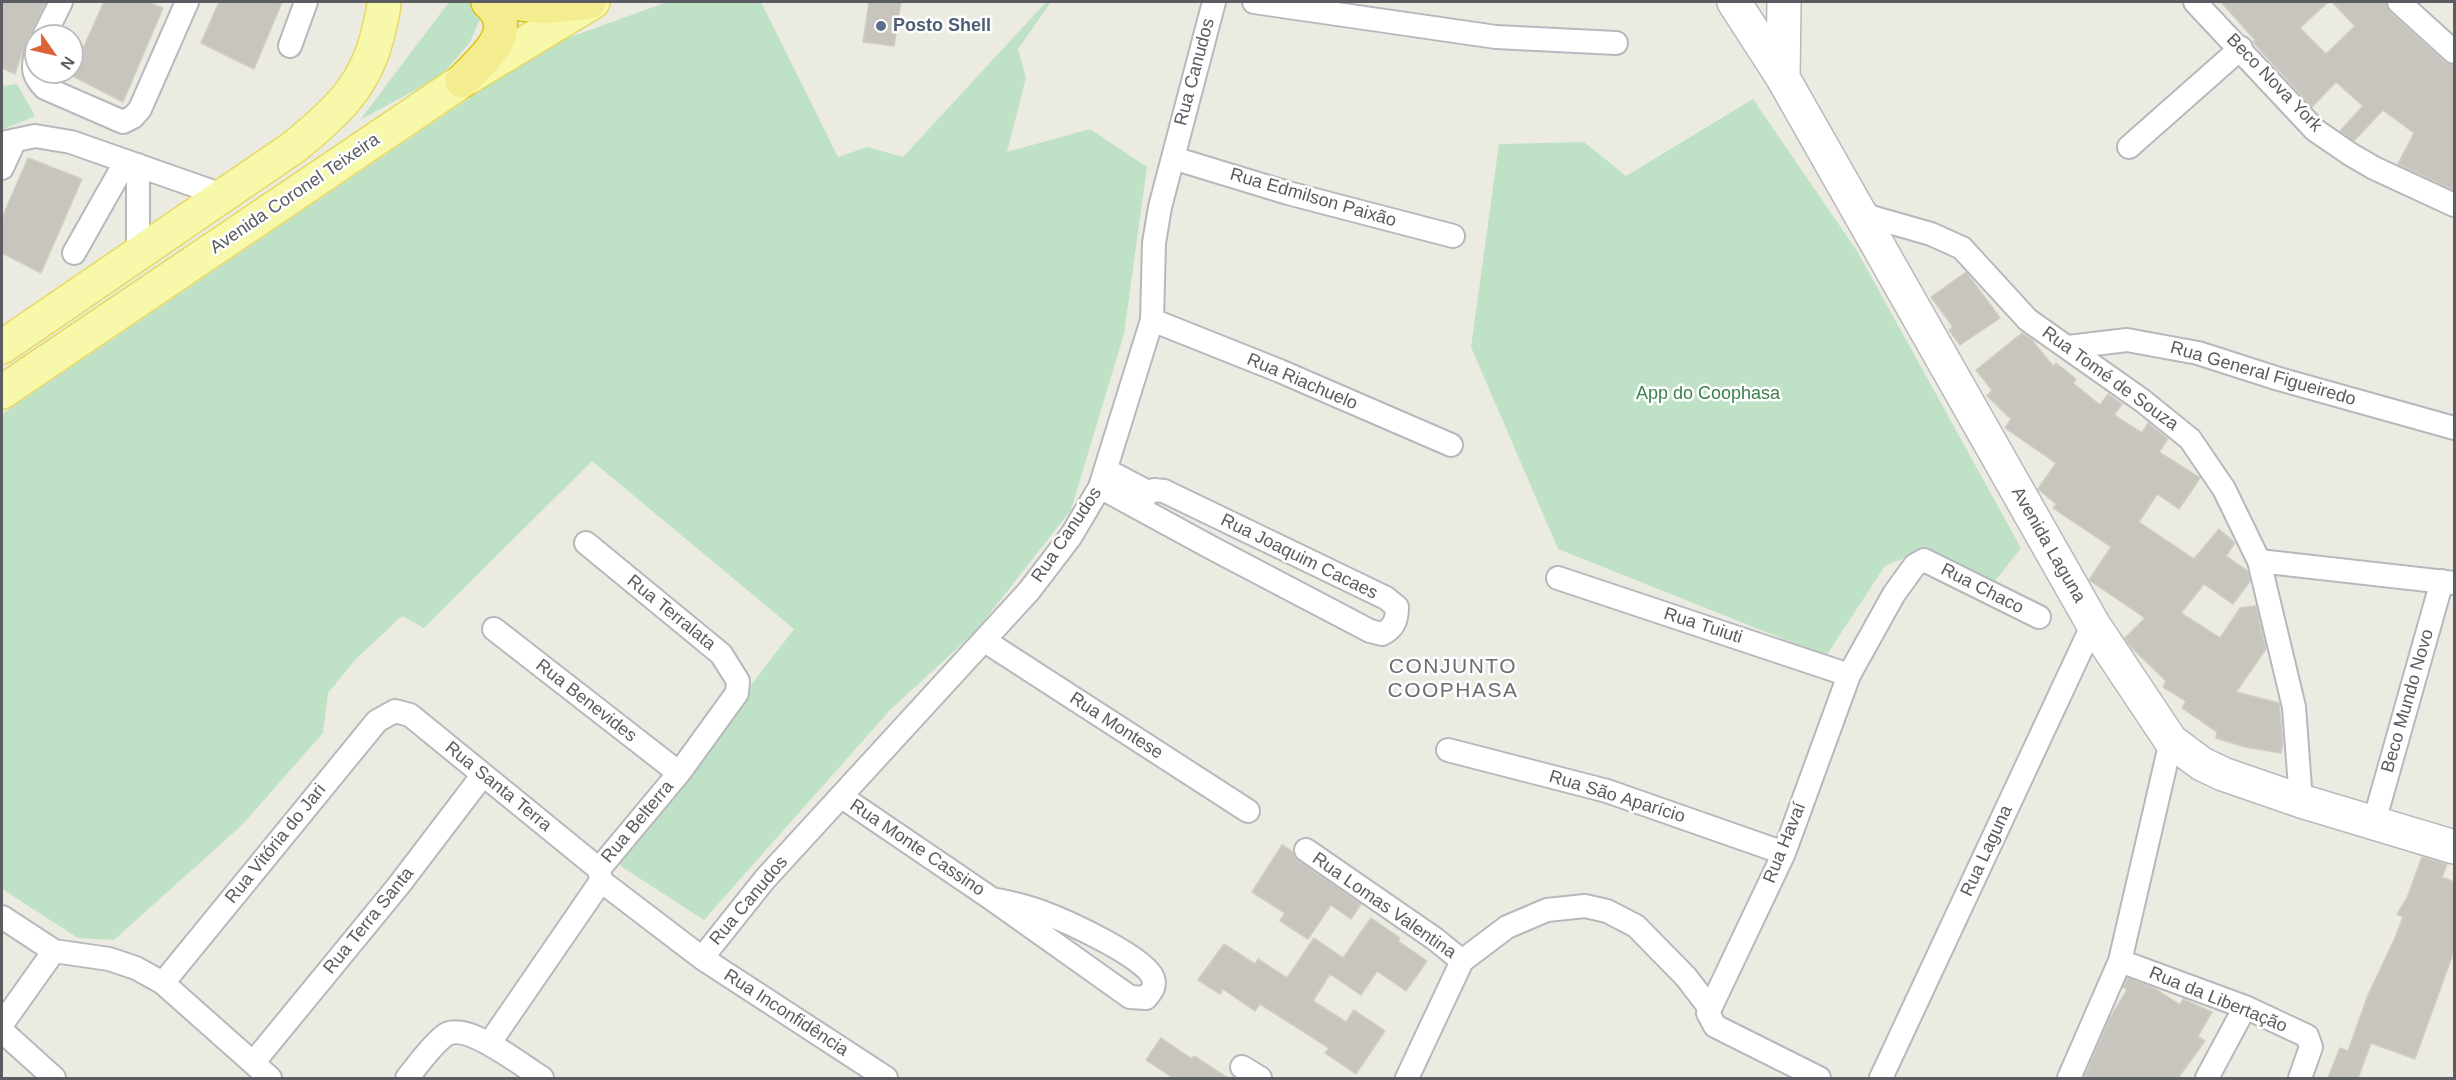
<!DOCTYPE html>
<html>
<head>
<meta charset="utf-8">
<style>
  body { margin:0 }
  #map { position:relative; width:2456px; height:1080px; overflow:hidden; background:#ecebe2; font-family:Arial,sans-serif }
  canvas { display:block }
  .frame { position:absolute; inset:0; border:3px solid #5a5c61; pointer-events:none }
  .north { position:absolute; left:24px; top:24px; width:60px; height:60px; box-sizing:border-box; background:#fff; border:2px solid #bdbec0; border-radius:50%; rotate:124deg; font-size:16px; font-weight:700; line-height:24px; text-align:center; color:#5a5c61 }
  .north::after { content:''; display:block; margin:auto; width:21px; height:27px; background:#db6338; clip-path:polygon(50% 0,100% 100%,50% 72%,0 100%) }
</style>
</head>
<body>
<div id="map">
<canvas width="2456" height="1080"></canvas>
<div class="frame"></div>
<div class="north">N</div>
</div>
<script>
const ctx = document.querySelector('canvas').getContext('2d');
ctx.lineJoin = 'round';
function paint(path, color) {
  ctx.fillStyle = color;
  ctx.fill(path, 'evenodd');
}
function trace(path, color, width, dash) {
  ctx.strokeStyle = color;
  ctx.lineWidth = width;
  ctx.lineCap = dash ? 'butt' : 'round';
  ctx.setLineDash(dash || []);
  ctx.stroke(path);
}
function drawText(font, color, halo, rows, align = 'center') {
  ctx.font = font + ' Arial,sans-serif';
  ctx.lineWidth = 5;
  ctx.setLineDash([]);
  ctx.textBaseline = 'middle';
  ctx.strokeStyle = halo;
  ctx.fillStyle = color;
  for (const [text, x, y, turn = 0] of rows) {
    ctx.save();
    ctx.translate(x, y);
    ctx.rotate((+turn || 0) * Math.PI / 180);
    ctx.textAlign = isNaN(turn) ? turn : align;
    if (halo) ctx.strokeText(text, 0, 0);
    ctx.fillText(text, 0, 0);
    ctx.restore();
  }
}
const green = new Path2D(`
  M449,2H486V6L470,42L441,76L360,120Z
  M667,2H761L838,157L867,147L903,157L1046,2H1051L1018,49L1026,78L1007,152L1090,129L1147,167L1124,334L1071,510L976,631L890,710L704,920L622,867L616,861L794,629L592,461L424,628L402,616L356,659L328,693L323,733L242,825L114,940L78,938L2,889V414L548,45Z
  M17,84L35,116L2,130V86Z
  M1753,99L1857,251L2021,548L1992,585L1922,550L1885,566L1826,656L1558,549L1471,347L1499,144L1584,142L1626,176Z`);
const building = new Path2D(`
  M2,2H46L32,30L29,42L23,50L15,74L2,68Z
  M104,2H147L163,8L123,102L71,75Z
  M219,2H282L254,69L201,43Z
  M869,2H901L894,46L863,42Z
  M2221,2H2328L2300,28L2326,54L2355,26L2332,2H2386L2390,12L2445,62L2454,65V190L2398,164L2414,133L2383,110L2354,141L2340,131L2363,106L2336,82L2312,107L2253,42L2255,40Z
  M28,158L82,179L41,273L2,253V218Z
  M1966,272L2000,318L1960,345L1949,330L1953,327L1931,297Z
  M2022,333L2032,340L2053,366L2056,363L2076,379L2073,383L2100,405L2108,394L2122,404L2114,415L2142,433L2148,423L2168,439L2159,452L2200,478L2179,509L2157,494L2139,522L2194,559L2219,529L2235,543L2226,556L2248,571L2250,581L2233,604L2204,584L2181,613L2220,638L2240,608L2256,606L2266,649L2236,692L2279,703L2283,742L2281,753L2245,747L2216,738L2217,732L2182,708L2186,701L2163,687L2166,681L2132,648L2125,638L2145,618L2089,580L2111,547L2053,508L2056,504L2038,489L2056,463L2005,428L2011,419L1987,396L1992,390L1976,370Z
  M1282,845L1293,852L1298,861L1361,904L1351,919L1331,905L1308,939L1280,921L1285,913L1252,892Z
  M2422,857L2447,864L2442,877L2454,882V951L2415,1059L2371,1043L2358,1078H2328L2340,1048L2348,1051L2368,995L2395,938L2403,917L2397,914L2407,898Z
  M1371,918L1400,938L1398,941L1427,961L1406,991L1377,971L1361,995L1330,974L1313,1001L1346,1022L1354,1010L1385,1031L1356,1074L1325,1053L1329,1048L1260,1004L1255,1011L1223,989L1220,994L1198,980L1224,944L1255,964L1258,959L1287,978L1314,938L1343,958Z
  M2128,978L2156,989L2180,1005L2183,999L2212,1012L2198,1036L2205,1041L2178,1078H2084L2110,1018L2127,990L2123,987Z
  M1161,1038L1192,1059L1194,1056L1228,1078H1173L1146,1060Z`);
const street = new Path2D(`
  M1254,2L1496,37L1616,43
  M2195,2L2315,130L2350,154L2374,168L2454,205
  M2399,2L2454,52
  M44,36L61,2
  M290,46L306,2
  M36,53C32,69 33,76 45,88L123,122L133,117L140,109L187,2
  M2,143L35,136L71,142L222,195
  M2129,147L2241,48
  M1173,158L1288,193L1453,236
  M138,165V253
  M2,168L15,140
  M1861,214L1931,234L1962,248L2028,320L2143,401L2190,439L2224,489L2259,561L2294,707L2301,801
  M74,253L126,161
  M1152,320L1280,371L1451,445
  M2068,347L2127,340L2198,353L2279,379L2454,428
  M1106,470L1148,492
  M1100,487L1212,548L1370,631L1382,634C1394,628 1397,620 1397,607L1386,598L1164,491L1154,490L1148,492L1139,508
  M2259,561L2454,583
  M1558,578L1849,675
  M494,629L679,773
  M985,641L1248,811
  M1448,750L1607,791L1784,853
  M842,797L992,899L1130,997L1146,998C1151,992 1156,987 1153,978C1146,957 1064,920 1042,912C1026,906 1009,902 992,899
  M2374,822L2442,581
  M1306,850L1435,939L1462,961
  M601,881L702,958L886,1078
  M2,917L54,951L109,959L136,968L163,983L270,1078
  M702,958L765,879L1029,591L1071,536L1100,487L1152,320L1154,243L1160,207L1214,2
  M2120,961L2245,1007L2307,1036L2311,1047L2300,1078
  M163,983L377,721L395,711L410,715L599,869
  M2,1024L54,951
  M2,1031L54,1078
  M489,1044L601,881L599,869L679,773L737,693L738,681L721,654L586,543
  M253,1063L399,885L482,776
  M1242,1067L1260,1078
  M407,1078C418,1065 430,1047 444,1036C465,1019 522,1066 542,1078
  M1407,1078L1462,961L1507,927L1547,910L1585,906L1607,911L1636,926L1686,977L1709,1007
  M1819,1078L1715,1026L1708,1013L1784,853L1849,675L1894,594L1915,565L1924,560L2039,617
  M1881,1078L2093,624
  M2069,1078L2120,961L2171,741
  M2207,1078L2245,1007`);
const secondary = new Path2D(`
  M1734,2L1783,78L2093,624L2171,741L2202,764L2223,774L2301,801L2454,847
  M1783,78L1784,2`);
const primary = new Path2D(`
  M2,347L294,147C337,112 367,85 379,29C381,20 384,11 384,2
  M2,392L462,81L593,2`);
const highway = new Path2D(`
  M504,2L544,7L589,2
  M462,81C484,58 520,31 488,2`);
const markers = [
  [881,26,6,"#5c6f8a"]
];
const serviceNames = [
  ["Posto Shell",893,26]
];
const streetNames = [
  ["Rua Canudos",1195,72,-75],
  ["Beco Nova York",2274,83,46],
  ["Avenida Coronel Teixeira",295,194,-34],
  ["Rua Edmilson Paixão",1313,198,16],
  ["Rua General Figueiredo",2263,374,16],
  ["Rua Tomé de Souza",2110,379,36],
  ["Rua Riachuelo",1302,382,23],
  ["Rua Canudos",1067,535,-56],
  ["Avenida Laguna",2048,545,60],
  ["Rua Joaquim Cacaes",1299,557,26],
  ["Rua Chaco",1982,589,27],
  ["Rua Terralata",671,613,39],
  ["Rua Tuiuti",1703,626,18],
  ["Rua Benevides",586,701,38],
  ["Beco Mundo Novo",2408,701,-74],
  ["Rua Montese",1116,726,33],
  ["Rua Santa Terra",498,787,39],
  ["Rua São Aparício",1617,797,17],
  ["Rua Belterra",638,822,-50],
  ["Rua Havaí",1785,843,-68],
  ["Rua Vitória do Jari",276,844,-51],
  ["Rua Monte Cassino",917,848,34],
  ["Rua Laguna",1987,851,-65],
  ["Rua Canudos",749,901,-50],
  ["Rua Lomas Valentina",1384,906,35],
  ["Rua Terra Santa",369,921,-51],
  ["Rua da Libertação",2218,1000,22],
  ["Rua Inconfidência",786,1013,33]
];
const parkNames = [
  ["App do Coophasa",1708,394]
];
const quarterNames = [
  ["CONJUNTO",1453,667],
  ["COOPHASA",1453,691]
];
paint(green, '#bfe2c6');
paint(building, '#c7c5be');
trace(building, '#d0cec0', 1.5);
trace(street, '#b7b8bd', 26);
trace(secondary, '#b7b9bf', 36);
trace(primary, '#e6d960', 36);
trace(highway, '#dcc211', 36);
trace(street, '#fff', 22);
trace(secondary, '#fff', 33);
trace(primary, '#f7f8aa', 33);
trace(highway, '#f4ed90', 33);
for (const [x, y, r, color] of markers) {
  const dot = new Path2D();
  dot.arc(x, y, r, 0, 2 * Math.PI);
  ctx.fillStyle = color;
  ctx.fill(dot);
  trace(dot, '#fff', 2);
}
drawText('bold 18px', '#4e5e75', '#fff', serviceNames, 'left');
drawText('18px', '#5a5c61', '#fff', streetNames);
drawText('18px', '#3b804a', '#fff', parkNames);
ctx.letterSpacing = '1.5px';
drawText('21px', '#6b6e73', '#fff', quarterNames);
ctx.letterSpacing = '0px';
</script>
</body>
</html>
